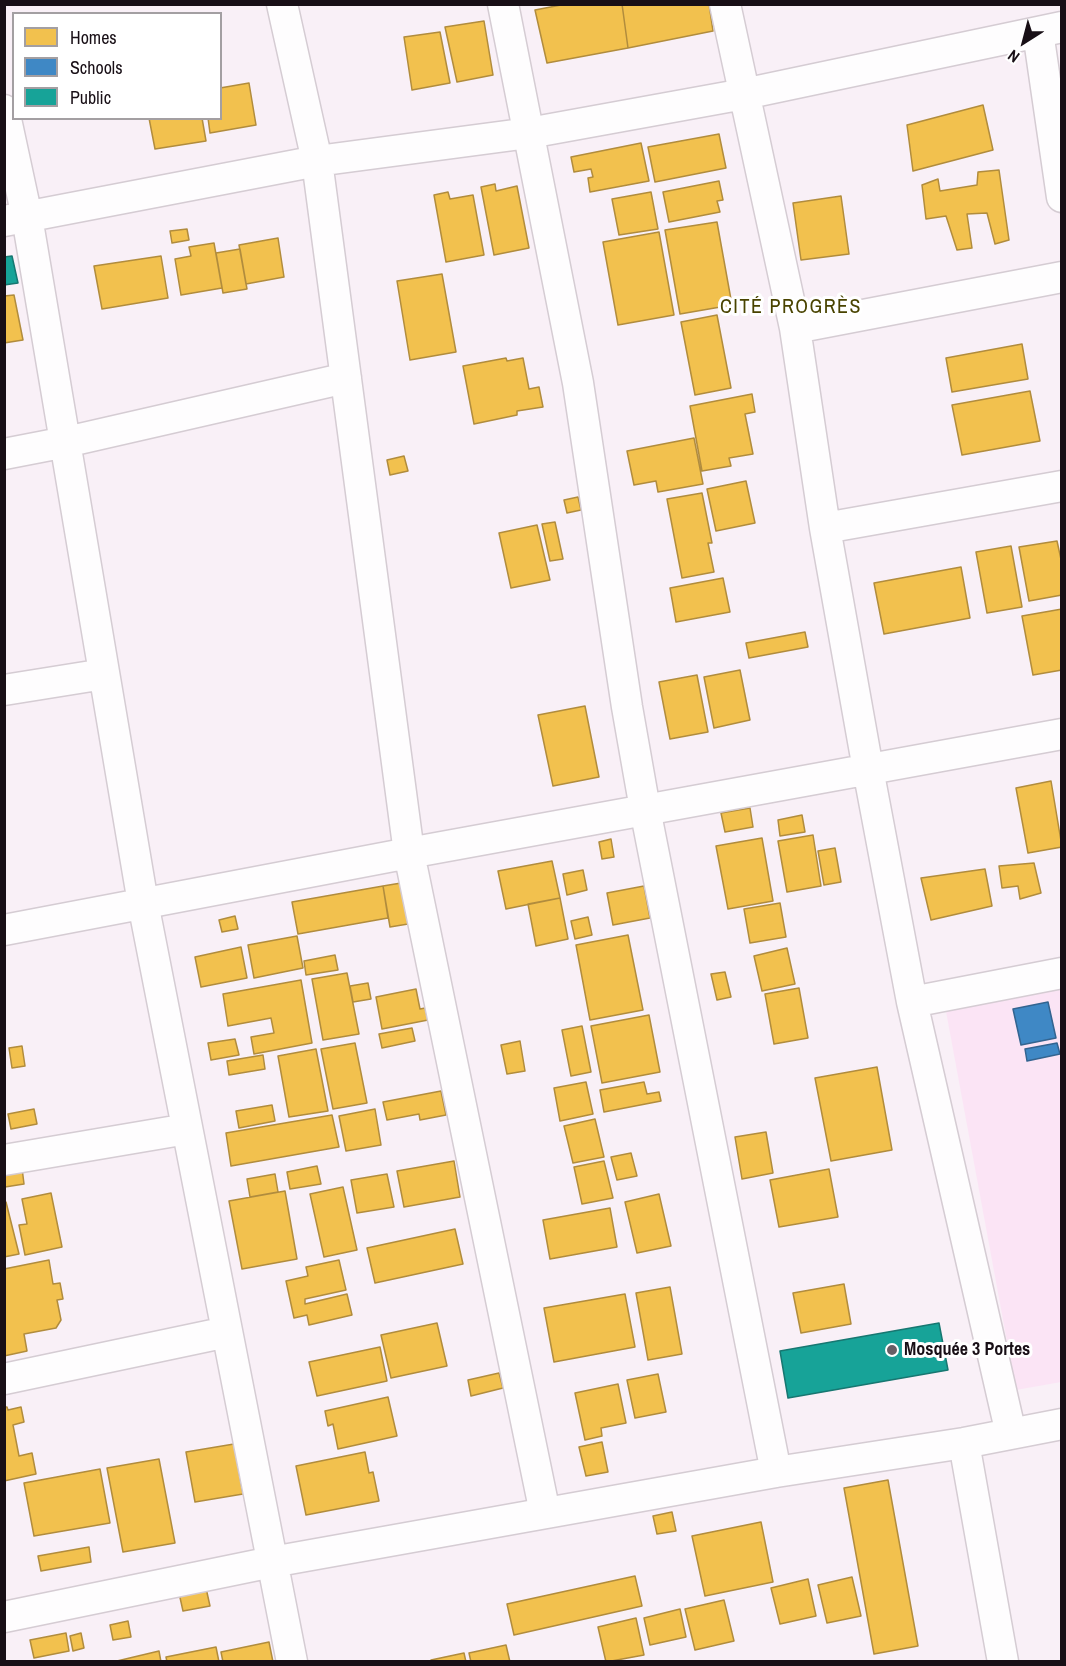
<!DOCTYPE html>
<html>
<head>
<meta charset="utf-8">
<style>
  body { margin:0 }
  #map { position:relative; width:1066px; height:1666px; overflow:hidden; background:#f9f0f7; font-family:"Archivo Narrow",sans-serif }
  canvas { display:block }
  .frame { position:absolute; inset:0; border:6px solid #180f16; pointer-events:none }
  .legend { position:absolute; left:12px; top:12px; width:210px; height:108px; box-sizing:border-box; background:#fff; border:2px solid #a39fa2; margin:0; padding:8px 10px; list-style:none; font-size:18px; color:#180f16 }
  .legend li { display:flex; align-items:center; gap:12px; height:30px }
  .legend b { width:30px; border:2px solid #a39fa2 }
  .north { position:absolute; left:994px; top:12px; width:60px; height:60px; -webkit-text-stroke:4px #fff; paint-order:stroke; rotate:216deg; font-size:16px; font-weight:700; line-height:24px; text-align:center; color:#180f16 }
  .north::after { content:''; display:block; margin:auto; width:21px; height:27px; background:#180f16; clip-path:polygon(50% 0,100% 100%,50% 72%,0 100%) }
</style>
</head>
<body>
<div id="map">
<canvas width="1066" height="1666"></canvas>
<div class="frame"></div>
<ul class="legend">
<li><b style="height:16px;background:#f2c14e"></b>Homes</li>
<li><b style="height:16px;background:#3f88c5"></b>Schools</li>
<li><b style="height:16px;background:#17a398"></b>Public</li>
</ul>
<div class="north">N</div>
</div>
<script>
const ctx = document.querySelector('canvas').getContext('2d');
ctx.lineJoin = 'round';
function paint(path, color) {
  ctx.fillStyle = color;
  ctx.fill(path, 'evenodd');
}
function trace(path, color, width, dash) {
  ctx.strokeStyle = color;
  ctx.lineWidth = width;
  ctx.lineCap = dash ? 'butt' : 'round';
  ctx.setLineDash(dash || []);
  ctx.stroke(path);
}
function drawText(font, color, halo, rows, align = 'center') {
  ctx.font = font + ' "Archivo Narrow",sans-serif';
  ctx.lineWidth = 6;
  ctx.setLineDash([]);
  ctx.textBaseline = 'middle';
  ctx.strokeStyle = halo;
  ctx.fillStyle = color;
  for (const [text, x, y, turn = 0] of rows) {
    ctx.save();
    ctx.translate(x, y);
    ctx.rotate((+turn || 0) * Math.PI / 180);
    ctx.textAlign = isNaN(turn) ? turn : align;
    if (halo) ctx.strokeText(text, 0, 0);
    ctx.fillText(text, 0, 0);
    ctx.restore();
  }
}
const built = new Path2D(`
  M1061,985V1382L1016,1390L945,1006Z`);
const homes = new Path2D(`
  M566,4H622L628,48L547,63L535,10Z
  M622,4H709L713,31L628,48Z
  M484,21L493,75L457,82L445,27Z
  M440,32L450,83L412,90L404,37Z
  M249,83L256,125L210,133L208,118H220V88Z
  M983,105L993,150L913,171L907,125Z
  M149,118H202L206,141L155,149Z
  M719,134L726,168L655,182L648,147Z
  M641,143L649,181L590,192L588,178L593,177L591,169L574,172L571,157Z
  M999,170L1009,240L995,244L987,213L967,214L972,248L957,250L946,216L926,219L922,185L938,179L940,191L977,185L978,172Z
  M719,181L723,200L717,201L720,212L669,222L663,192Z
  M495,184L496,191L517,186L529,248L494,255L481,187Z
  M448,192L450,199L473,195L484,255L446,262L434,195Z
  M651,192L658,229L619,235L612,199Z
  M841,196L849,254L801,260L793,203Z
  M717,222L732,305L680,314L665,230Z
  M187,229L189,240L172,243L170,231Z
  M659,232L674,315L618,325L603,242Z
  M278,238L284,277L246,284L239,245Z
  M214,243L222,288L181,295L175,259L191,256L189,247Z
  M240,249L247,289L223,293L216,253Z
  M161,256L168,298L102,309L94,266Z
  M442,274L456,352L410,360L397,281Z
  M14,295L23,340L4,343V296Z
  M717,315L731,388L695,395L681,322Z
  M1022,344L1028,379L952,392L946,358Z
  M506,358L507,361L523,358L529,389L539,387L543,407L517,411V415L474,424L463,366Z
  M1030,391L1040,441L962,455L952,405Z
  M752,394L755,412L745,414L753,454L729,458L731,466L702,471L690,406Z
  M694,438L703,484L658,492L656,481L634,485L627,451Z
  M404,456L408,471L390,475L387,460Z
  M746,481L755,523L716,531L707,489Z
  M702,493L712,543H708L714,572L682,578L667,499Z
  M578,497L581,510L567,513L564,500Z
  M555,522L563,559L550,561L542,524Z
  M537,525L550,580L511,588L499,533Z
  M1057,541L1062,564V595L1029,601L1019,547Z
  M1011,546L1022,607L987,613L976,552Z
  M961,567L970,618L884,634L874,583Z
  M723,578L730,612L676,622L670,588Z
  M1062,609V670L1033,675L1022,616Z
  M805,632L808,647L749,658L746,643Z
  M740,670L750,720L714,728L704,677Z
  M697,675L708,732L670,739L659,682Z
  M585,706L599,777L553,786L538,715Z
  M1051,781L1062,847L1028,853L1016,788Z
  M750,808L753,827L725,832L721,813Z
  M802,815L805,832L780,836L778,820Z
  M813,835L821,886L787,892L778,841Z
  M762,838L773,901L728,909L716,846Z
  M611,839L614,857L602,859L599,842Z
  M835,848L841,882L824,885L818,851Z
  M552,861L560,898L506,909L498,871Z
  M1034,863L1041,893L1020,899L1018,886L1002,888L999,866Z
  M985,869L992,906L931,920L921,878Z
  M583,870L587,890L567,895L563,874Z
  M401,883L408,924L390,927L383,886Z
  M383,886L388,918L298,934L292,902Z
  M644,886L650,918L613,925L607,893Z
  M560,898L568,939L536,946L528,904Z
  M780,903L786,937L750,943L744,909Z
  M235,916L238,929L222,932L219,920Z
  M588,917L592,935L575,939L571,921Z
  M628,935L643,1010L590,1020L576,945Z
  M297,936L303,968L254,978L248,945Z
  M241,947L247,978L201,987L195,957Z
  M787,948L795,984L762,991L754,956Z
  M335,955L338,970L306,975L304,961Z
  M725,972L731,997L717,1000L711,974Z
  M347,973L359,1034L323,1040L312,979Z
  M301,980L312,1043L254,1054L251,1037L274,1033L271,1018L228,1026L223,994Z
  M368,983L371,999L353,1002L350,986Z
  M799,988L808,1038L774,1044L765,994Z
  M416,989L420,1009L425,1008L428,1020L382,1029L376,997Z
  M649,1015L660,1072L602,1083L591,1026Z
  M582,1026L591,1072L571,1076L562,1030Z
  M412,1028L415,1041L382,1048L379,1034Z
  M235,1039L239,1055L211,1060L208,1043Z
  M520,1041L525,1071L507,1074L501,1045Z
  M355,1043L367,1103L333,1109L321,1049Z
  M22,1046L25,1066L12,1068L9,1048Z
  M316,1049L328,1111L289,1117L278,1056Z
  M263,1055L265,1069L229,1075L227,1061Z
  M877,1067L892,1150L831,1161L815,1078Z
  M586,1082L593,1114L560,1121L554,1088Z
  M644,1082L647,1094L659,1092L661,1101L604,1112L600,1090Z
  M441,1091L446,1115L420,1120L419,1114L387,1120L383,1102Z
  M272,1105L275,1121L239,1128L236,1111Z
  M34,1109L37,1124L11,1129L8,1114Z
  M375,1109L381,1145L346,1151L339,1116Z
  M332,1115L339,1147L231,1166L226,1133Z
  M595,1119L604,1157L573,1163L564,1126Z
  M766,1132L773,1173L742,1179L735,1137Z
  M631,1153L637,1176L617,1180L611,1157Z
  M454,1161L460,1197L404,1207L397,1171Z
  M604,1161L613,1198L582,1204L574,1167Z
  M317,1166L321,1184L290,1189L287,1172Z
  M22,1168L24,1184L5,1187L4,1171Z
  M829,1169L838,1217L779,1227L770,1180Z
  M275,1174L278,1192L250,1197L247,1179Z
  M387,1174L394,1207L357,1213L351,1180Z
  M343,1187L357,1250L324,1257L310,1194Z
  M285,1191L297,1259L242,1269L229,1201Z
  M51,1193L62,1247L25,1255L19,1225L27,1224L22,1199Z
  M659,1194L671,1246L637,1253L625,1202Z
  M6,1202L19,1254L4,1257V1203Z
  M610,1208L617,1247L550,1259L543,1220Z
  M455,1229L463,1264L375,1283L367,1248Z
  M49,1260L53,1284L60,1283L63,1299L57,1300L61,1320L56,1328L24,1334L27,1351L4,1356V1269Z
  M339,1260L346,1290L305,1299V1304L347,1294L352,1315L309,1325L307,1315L294,1318L286,1281L308,1276L306,1267Z
  M844,1284L851,1324L801,1333L793,1293Z
  M670,1287L682,1354L648,1360L636,1293Z
  M625,1294L635,1347L554,1362L544,1308Z
  M437,1323L447,1366L391,1378L381,1335Z
  M380,1347L387,1381L317,1396L309,1362Z
  M499,1373L503,1388L471,1396L468,1380Z
  M658,1374L666,1412L635,1418L627,1380Z
  M618,1384L626,1423L601,1428L602,1436L585,1440L575,1393Z
  M388,1397L397,1436L338,1449L333,1424L328,1426L325,1411Z
  M4,1407H7L8,1410L21,1407L24,1422L13,1425L19,1456L32,1453L36,1474L4,1481Z
  M602,1442L608,1472L586,1476L579,1447Z
  M234,1444L243,1494L195,1502L186,1452Z
  M365,1452L369,1473L373,1472L379,1501L306,1515L296,1466Z
  M159,1459L175,1543L123,1552L107,1468Z
  M100,1469L110,1523L34,1536L24,1483Z
  M888,1480L918,1646L874,1654L844,1488Z
  M672,1512L676,1531L657,1534L653,1516Z
  M761,1522L773,1582L705,1596L692,1536Z
  M89,1547L91,1562L41,1571L38,1556Z
  M635,1576L642,1606L514,1635L507,1604Z
  M852,1577L861,1616L827,1623L818,1585Z
  M808,1579L816,1616L780,1624L771,1588Z
  M206,1588L210,1606L183,1611L179,1593Z
  M724,1600L734,1641L695,1650L685,1609Z
  M680,1609L686,1637L650,1645L644,1618Z
  M636,1618L644,1655L606,1662L598,1627Z
  M128,1621L131,1637L113,1640L110,1625Z
  M66,1633L69,1651L34,1658L30,1640Z
  M81,1633L84,1648L73,1651L70,1636Z
  M269,1642L273,1662H223L221,1652Z
  M506,1645L510,1662H471L469,1653Z
  M216,1647L219,1662H167L166,1657Z
  M159,1651L161,1662H118L117,1661Z
  M464,1653L466,1662H431V1660Z`);
const schools = new Path2D(`
  M1048,1002L1056,1038L1021,1045L1013,1009Z
  M1057,1043L1060,1054L1027,1061L1025,1049Z`);
const public = new Path2D(`
  M12,256L18,283L4,285V257Z
  M939,1323L948,1370L788,1398L780,1351Z`);
const minor = new Path2D(`
  M282,4L317,161L409,853L545,1513
  M503,4L578,383L627,707L645,809L776,1472
  M725,4L795,328L825,528L868,769L912,1002L1011,1434
  M1038,32L1062,197
  M4,110L27,217L143,903L292,1662
  M4,221L317,161L529,133L744,94L1062,27
  M795,328L1062,277
  M4,454L66,442L346,378
  M825,528L1062,486
  M4,690L104,674
  M4,930L409,853L1062,734
  M912,1002L1062,973
  M4,1160L187,1129
  M4,1379L227,1332
  M964,1443L1003,1662
  M4,1617L272,1562L776,1472L964,1443L1062,1424`);
const markers = [
  [892,1350,6,"#675e65"]
];
const poiNames = [
  ["Mosquée 3 Portes",904,1350]
];
const neighbourhoodNames = [
  ["CITÉ PROGRÈS",791,308]
];
paint(built, '#fbe4f5');
paint(homes, '#f2c14e');
trace(homes, '#b18c3d', 1.5);
paint(schools, '#3f88c5');
trace(schools, '#336490', 1.5);
paint(public, '#17a398');
trace(public, '#177771', 1.5);
trace(minor, '#d5ccd3', 33);
trace(minor, '#fefdfe', 30);
for (const [x, y, r, color] of markers) {
  const dot = new Path2D();
  dot.arc(x, y, r, 0, 2 * Math.PI);
  ctx.fillStyle = color;
  ctx.fill(dot);
  trace(dot, '#fff', 2);
}
drawText('bold 18px', '#180f16', '#fff', poiNames, 'left');
ctx.letterSpacing = '1.5px';
drawText('20px', '#494300', '#fff', neighbourhoodNames);
ctx.letterSpacing = '0px';
</script>
</body>
</html>
